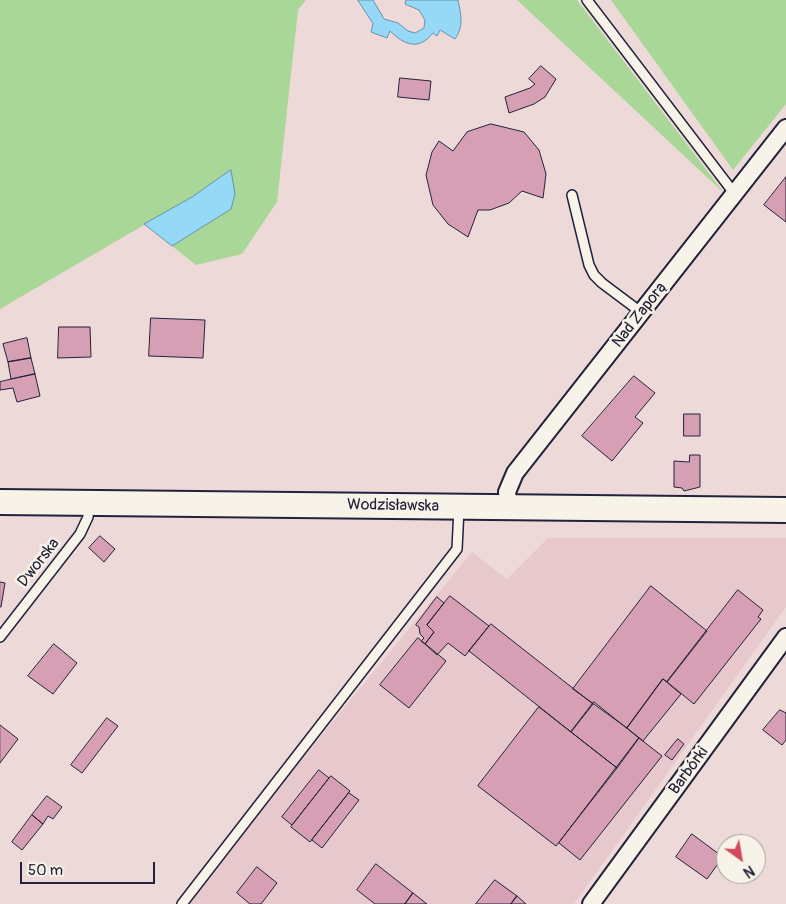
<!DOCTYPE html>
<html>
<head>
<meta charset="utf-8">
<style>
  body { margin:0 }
  #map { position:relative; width:786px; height:904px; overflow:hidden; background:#eddad8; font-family:Pangolin,sans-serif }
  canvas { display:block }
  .north { position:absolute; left:716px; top:834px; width:50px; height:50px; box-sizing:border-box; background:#f7f3e8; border:1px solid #a29fa3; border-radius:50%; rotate:148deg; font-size:14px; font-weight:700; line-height:20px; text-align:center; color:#22223b }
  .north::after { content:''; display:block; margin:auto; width:18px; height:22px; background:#d1495b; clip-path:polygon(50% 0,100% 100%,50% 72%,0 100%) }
  .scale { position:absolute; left:20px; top:862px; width:135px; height:22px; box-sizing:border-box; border:2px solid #22223b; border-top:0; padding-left:6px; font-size:15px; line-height:18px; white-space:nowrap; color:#22223b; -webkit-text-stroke:4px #f7f3e8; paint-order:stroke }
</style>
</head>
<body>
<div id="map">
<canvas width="786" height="904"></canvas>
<div class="north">N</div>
<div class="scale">50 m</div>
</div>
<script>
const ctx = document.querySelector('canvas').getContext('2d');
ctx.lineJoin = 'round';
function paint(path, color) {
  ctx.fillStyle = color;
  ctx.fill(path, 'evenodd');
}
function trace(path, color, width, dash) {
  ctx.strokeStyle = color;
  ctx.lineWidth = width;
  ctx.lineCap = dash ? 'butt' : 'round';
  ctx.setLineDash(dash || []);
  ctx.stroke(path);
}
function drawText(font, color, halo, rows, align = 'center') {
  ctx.font = font + ' Pangolin,sans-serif';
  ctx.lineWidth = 5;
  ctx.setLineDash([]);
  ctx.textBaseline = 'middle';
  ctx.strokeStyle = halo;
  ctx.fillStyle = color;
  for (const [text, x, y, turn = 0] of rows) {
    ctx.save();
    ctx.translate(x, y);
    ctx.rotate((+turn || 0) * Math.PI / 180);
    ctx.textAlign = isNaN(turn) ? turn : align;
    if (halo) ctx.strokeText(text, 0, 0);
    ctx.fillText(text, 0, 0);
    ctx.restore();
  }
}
const built = new Path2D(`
  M548,538H786V607L574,904H183L472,552L507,579Z`);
const green = new Path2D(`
  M0,0H306L298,10L277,202L242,254L196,265L172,246L231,209V170L192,197L0,309Z
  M517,0H577L724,193Z
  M611,0H786V104L733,170Z`);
const water = new Path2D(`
  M358,0H373L384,19L398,23L408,31L415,33L424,28L425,20L419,10L405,4L406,0H458C461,15 464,26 455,39L440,30L437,36L433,33C419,51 404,45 390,31L387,38L371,32L373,24Z
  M231,170L235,194L231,209L172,246L144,224L192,197Z`);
const building = new Path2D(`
  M541,66L556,79L545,97L534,104L509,113L505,97L530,88L535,84L529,79Z
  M400,78L431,81L429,100L398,97Z
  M491,124L524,132L539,150L546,174L543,198L522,191L509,203L490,210H478L468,237L448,224L433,205L426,175L432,152L439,141L453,151L467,132Z
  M786,177V222L764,205Z
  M151,318L205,320L203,358L149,356Z
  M59,327H90L91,357L58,358Z
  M27,338L31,358L8,362L3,344Z
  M31,358L35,374L11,379L8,362Z
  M35,374L40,396L17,402L13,388L0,390V382Z
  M634,376L655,393L635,417L643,423L612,461L582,436Z
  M684,414H700V436H684Z
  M690,455H700V487L684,491L682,488L674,487V461L689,462Z
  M100,536L115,549L104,562L89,548Z
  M0,582L5,583L1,607H0Z
  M651,586L707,631L667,682L663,679L627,728L573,689Z
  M738,590L763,610L758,617L761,619L694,704L667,682Z
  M450,596L489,626L465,656L448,643L437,655L425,644L434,632L427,625Z
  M437,597L444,603L427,625L434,632L425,644L421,641L424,638L420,634L419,627L416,625Z
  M491,624L593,704L571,732L469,651Z
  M418,638L446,661L409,708L380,685Z
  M54,644L77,663L53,694L28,676Z
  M663,679L681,694L643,741L627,728Z
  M594,702L639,738L617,768L571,732Z
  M539,707L617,768L556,846L478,786Z
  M780,710L786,713V740L782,745L763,730Z
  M107,718L118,726L82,773L71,765Z
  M0,725L18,739L0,763Z
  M639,738L662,756L580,860L559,843Z
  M678,739L684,744L672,760L665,755Z
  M319,770L329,778L292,825L282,817Z
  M331,776L350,791L310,842L291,827Z
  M349,793L359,800L322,848L312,840Z
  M47,796L62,807L53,819L48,816L43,824L32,815Z
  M32,815L43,824L22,850L12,842Z
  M692,834L723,857L707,879L676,857Z
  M376,864L413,893L405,904H375L357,890Z
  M257,867L277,883L261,904H250L237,893Z
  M495,880L517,896L511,904H476Z
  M413,893L427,904H405Z
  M517,896L526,904H511Z`);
const lane = new Path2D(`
  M587,0L734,193
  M572,195L589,265L594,275L602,283L642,313
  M0,637L80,534L88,517L89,503
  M182,904L457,549L459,508`);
const street = new Path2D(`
  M509,508L507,492L515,473L786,128
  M591,904L786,637`);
const secondary = new Path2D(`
  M0,502L786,510`);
const streetNames = [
  ["Nad Zaporą",640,315,-52],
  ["Wodzisławska",393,506,1],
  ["Dworska",39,563,-52],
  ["Barbórki",689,771,-54]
];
paint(built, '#e6c8cd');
paint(green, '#a8d797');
paint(water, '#95d9f7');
trace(water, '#6790ac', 1);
paint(building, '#d69fb3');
trace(building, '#22223b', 1);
trace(lane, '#22223b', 12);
trace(street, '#22223b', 20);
trace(secondary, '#22223b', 28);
trace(lane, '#f7f3e8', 9);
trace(street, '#f7f3e8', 16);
trace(secondary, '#f7f3e8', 24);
drawText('16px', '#22223b', '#f7f3e8', streetNames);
</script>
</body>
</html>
